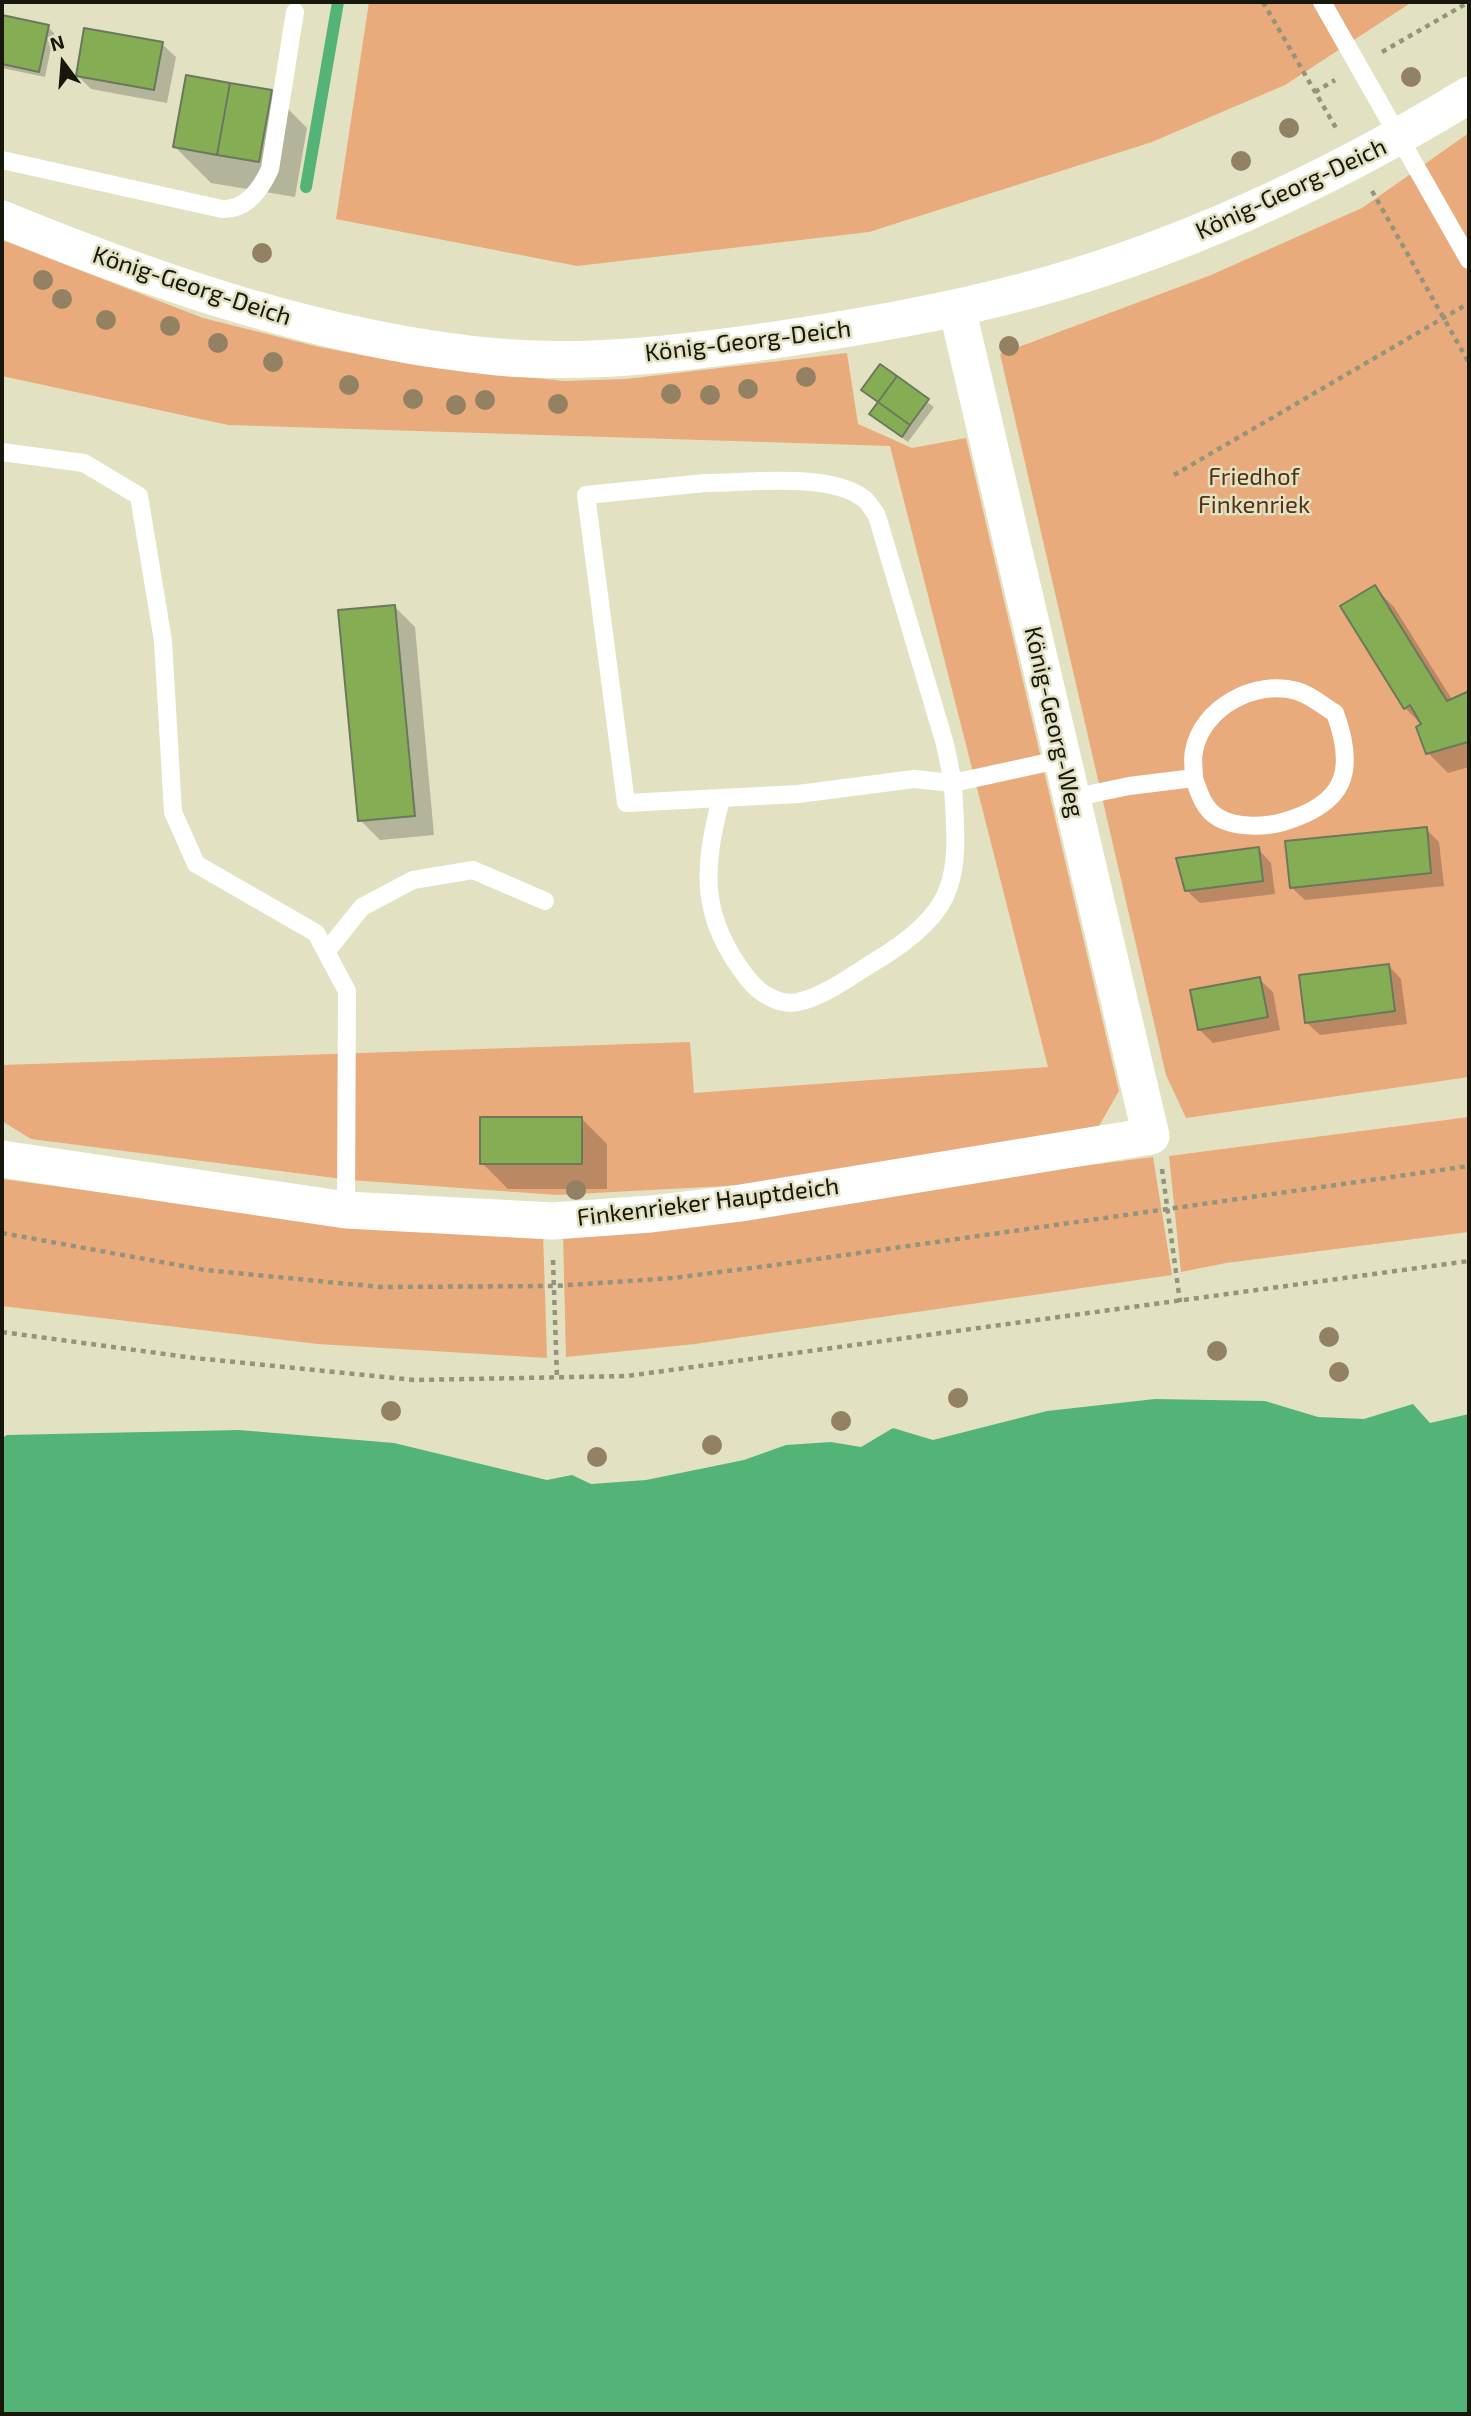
<!DOCTYPE html>
<html>
<head>
<meta charset="utf-8">
<style>
  body { margin:0 }
  #map { position:relative; width:1471px; height:2416px; overflow:hidden; background:#e2e1c1; font-family:"Exo 2",sans-serif }
  canvas { display:block }
  .frame { position:absolute; inset:0; border:4px solid #18170c; pointer-events:none }
  .north { position:absolute; left:28px; top:28px; width:70px; height:70px; -webkit-text-stroke:5px #e2e1c1; paint-order:stroke; rotate:344deg; font-size:19px; font-weight:700; line-height:28px; text-align:center; color:#18170c }
  .north::after { content:''; display:block; margin:auto; width:24px; height:32px; background:#18170c; clip-path:polygon(50% 0,100% 100%,50% 72%,0 100%) }
</style>
</head>
<body>
<div id="map">
<canvas width="1471" height="2416"></canvas>
<div class="frame"></div>
<div class="north">N</div>
</div>
<script>
const ctx = document.querySelector('canvas').getContext('2d');
ctx.lineJoin = 'round';
function paint(path, color) {
  ctx.fillStyle = color;
  ctx.fill(path, 'evenodd');
}
function trace(path, color, width, dash) {
  ctx.strokeStyle = color;
  ctx.lineWidth = width;
  ctx.lineCap = dash ? 'butt' : 'round';
  ctx.setLineDash(dash || []);
  ctx.stroke(path);
}
function drawText(font, color, halo, rows, align = 'center') {
  ctx.font = font + ' "Exo 2",sans-serif';
  ctx.lineWidth = 5;
  ctx.setLineDash([]);
  ctx.textBaseline = 'middle';
  ctx.strokeStyle = halo;
  ctx.fillStyle = color;
  for (const [text, x, y, turn = 0] of rows) {
    ctx.save();
    ctx.translate(x, y);
    ctx.rotate((+turn || 0) * Math.PI / 180);
    ctx.textAlign = isNaN(turn) ? turn : align;
    if (halo) ctx.strokeText(text, 0, 0);
    ctx.fillText(text, 0, 0);
    ctx.restore();
  }
}
const green = new Path2D(`
  M369,2H1412L1285,85L1152,142L869,232L577,266L336,219Z
  M1469,133V1077L1186,1118L1166,1075L1000,354L1211,275L1362,208Z
  M2,240L203,318L319,347L420,366L564,381L626,379L847,353L858,424L912,448L966,438L1119,1091L1099,1126L744,1185L557,1195L350,1180L31,1139L2,1121V1065L690,1042L694,1093L1048,1067L890,446L228,425L2,376Z
  M1469,1117V1232L1226,1263L1181,1272L1169,1156Z
  M1153,1157L1172,1275L695,1344L566,1357L563,1233Z
  M2,1179L277,1216L543,1232L547,1358L318,1344L2,1306Z`);
const water = new Path2D(`
  M1155,1399L1265,1401L1318,1417L1364,1419L1413,1404L1430,1423L1469,1414V2414H2V1438L7,1435L239,1430L394,1443L547,1480L572,1475L591,1484L646,1480L744,1460L786,1445L831,1442L861,1447L893,1428L933,1440L1047,1411Z`);
const shadow = new Path2D(`
  M2,17L48,27L54,33L45,77L2,68Z
  M162,44L176,57L167,103L91,89L78,76Z
  M271,92L307,128L295,197L211,183L175,147Z
  M880,367L934,407L908,442L878,420Z
  M1374,587L1394,607L1453,701L1469,693V767L1448,773L1428,753L1423,726L1405,708Z
  M395,607L415,627L434,835L380,840L360,820Z
  M1426,829L1439,842L1444,886L1305,900L1291,887Z
  M1258,849L1271,863L1275,894L1200,903L1186,890Z
  M1388,965L1401,979L1407,1024L1320,1035L1306,1022Z
  M1259,979L1273,992L1280,1030L1213,1043L1200,1030Z
  M581,1118L607,1144V1189H508L482,1163Z`);
const stream = new Path2D(`
  M306,187L338,2`);
const building = new Path2D(`
  M2,15L49,25L39,72L2,64Z
  M84,28L163,42L154,90L76,76Z
  M186,75L230,83L217,155L173,147Z
  M230,83L272,90L259,162L217,155Z
  M880,364L897,376L878,402L861,390Z
  M897,376L929,399L910,425L878,402Z
  M878,402L910,425L902,437L869,414Z
  M1375,585L1447,701L1469,691V745L1468,742L1426,754L1416,727L1421,724L1410,705L1404,709L1340,606Z
  M395,605L415,816L358,821L338,610Z
  M1427,827L1431,873L1290,888L1285,841Z
  M1259,847L1263,881L1185,891L1176,858Z
  M1389,964L1395,1011L1305,1023L1299,975Z
  M1260,977L1268,1017L1198,1030L1190,990Z
  M480,1117H582V1164H480Z`);
const path = new Path2D(`
  M1263,2L1336,128
  M1382,52L1469,2
  M1315,92L1335,80
  M1372,191L1469,363
  M1174,475L1469,303
  M1162,1169L1180,1302
  M2,1233L205,1270L380,1287L554,1286L673,1278L775,1265L1469,1166
  M553,1260L557,1378
  M2,1332L194,1358L415,1380L627,1376L1469,1261`);
const service = new Path2D(`
  M1322,2L1469,260
  M2,160L222,209C246,210 261,189 270,169L295,12
  M2,452L84,463L139,496L163,641L173,812L196,864L316,933L347,991L346,1210
  M705,483C748,483 828,472 863,498C869,502 873,510 877,516L945,744L953,783L914,779L798,794L626,803L586,495Z
  M1072,798L1129,786L1194,778C1199,793 1204,810 1219,818C1236,828 1265,827 1283,822C1344,804 1357,773 1335,713C1323,706 1311,695 1297,691C1256,679 1202,707 1194,751C1192,759 1194,770 1194,778
  M721,799C702,871 700,918 748,979C759,993 779,1006 798,1002C825,996 851,976 874,962C901,946 937,921 948,889C960,857 954,817 953,783L1063,759
  M326,952L362,907L413,880L473,870L545,901`);
const minor = new Path2D(`
  M2,219C161,284 326,341 498,357C591,365 684,353 775,340C860,327 943,313 1026,291C1182,249 1331,179 1469,95
  M2,1159L346,1210L553,1221L651,1214L741,1203L1151,1136L957,308`);
const trees = [
  [1411,77],
  [1289,128],
  [1241,161],
  [262,253],
  [43,280],
  [62,299],
  [106,320],
  [170,326],
  [218,343],
  [1009,346],
  [273,362],
  [806,377],
  [349,385],
  [748,389],
  [671,394],
  [710,395],
  [413,399],
  [485,400],
  [558,404],
  [456,405],
  [576,1190],
  [1329,1337],
  [1217,1351],
  [1339,1372],
  [958,1398],
  [391,1411],
  [841,1421],
  [712,1445],
  [597,1457]
];
const streetNames = [
  ["König-Georg-Deich",1291,189,-25],
  ["König-Georg-Deich",192,286,18],
  ["König-Georg-Deich",748,341,-7],
  ["König-Georg-Weg",1054,722,77],
  ["Finkenrieker Hauptdeich",708,1202,-7]
];
const parkNames = [
  ["Friedhof",1254,477],
  ["Finkenriek",1254,505]
];
paint(green, '#e9ab7c');
paint(water, '#54b478');
paint(shadow, '#0003');
trace(stream, '#54b478', 12);
paint(building, '#85ae54');
trace(building, '#6b785e', 2);
trace(path, '#94937b', 4.5, [5, 5]);
trace(service, '#fff', 18);
trace(minor, '#fff', 37);
ctx.fillStyle = '#938164';
for (const [x, y] of trees) {
  ctx.beginPath();
  ctx.arc(x, y, 10, 0, 2 * Math.PI);
  ctx.fill();
}
drawText('24px', '#18170c', '#e2e1c1', streetNames);
drawText('24px', '#533217', '#e2e1c1', parkNames);
</script>
</body>
</html>
